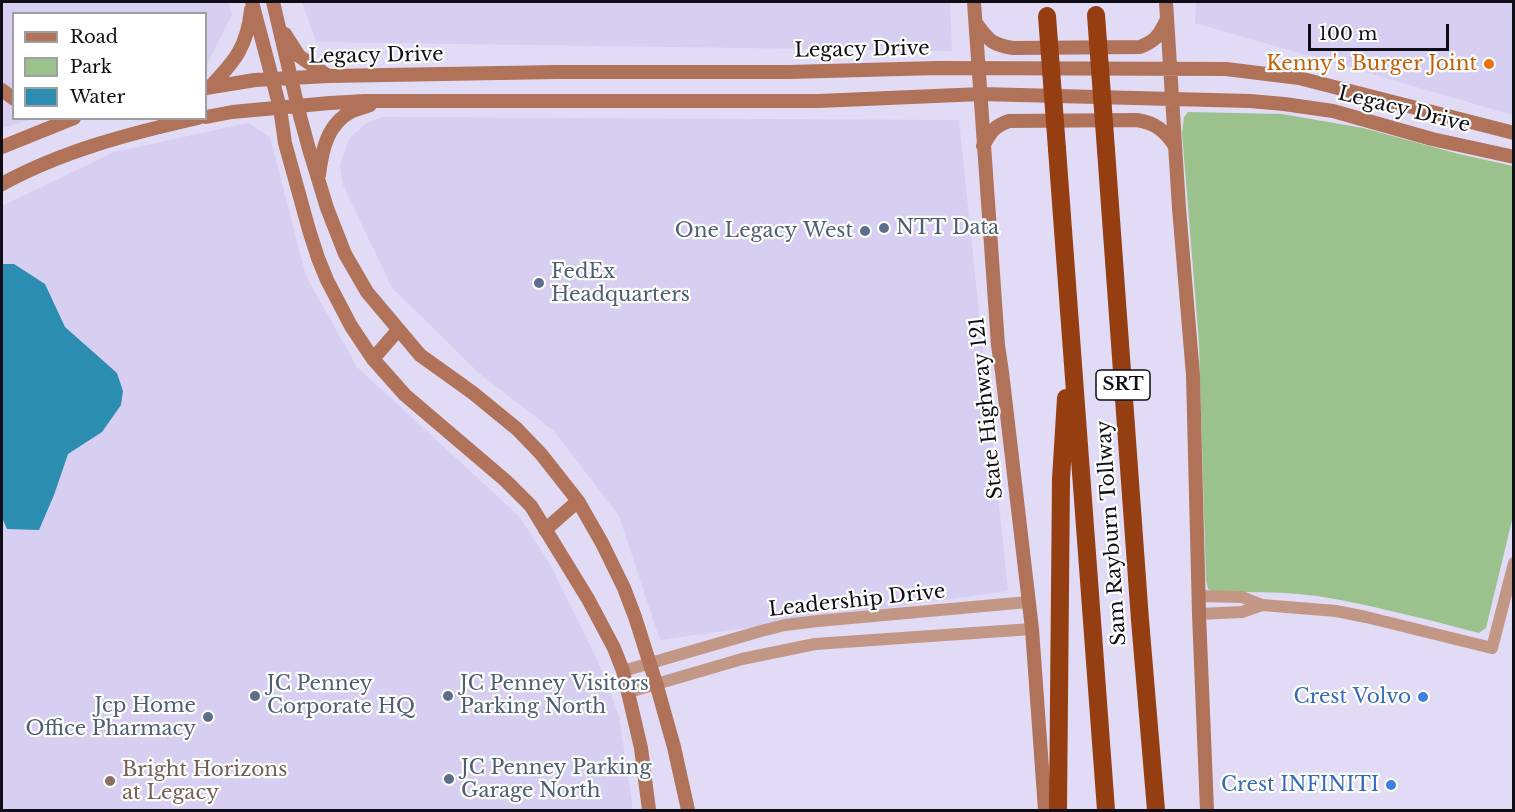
<!DOCTYPE html>
<html>
<head>
<meta charset="utf-8">
<style>
  body { margin:0 }
  #map { position:relative; width:1515px; height:812px; overflow:hidden; background:#e1dbf6; font-family:"Libre Baskerville",serif }
  canvas { display:block }
  .frame { position:absolute; inset:0; border:3px solid #0f0d16; pointer-events:none }
  .legend { position:absolute; left:12px; top:12px; width:195px; height:108px; box-sizing:border-box; background:#fff; border:2px solid #9f9ea2; margin:0; padding:8px 10px; list-style:none; font-size:18px; color:#0f0d16 }
  .legend li { display:flex; align-items:center; gap:12px; height:30px }
  .legend b { width:30px; border:2px solid #9f9ea2 }
  .scale { position:absolute; left:1308px; top:24px; width:141px; height:27px; box-sizing:border-box; border:3px solid #0f0d16; border-top:0; padding-left:8px; font-size:18px; line-height:21px; white-space:nowrap; color:#0f0d16; -webkit-text-stroke:4px #fff; paint-order:stroke }
</style>
</head>
<body>
<div id="map">
<canvas width="1515" height="812"></canvas>
<div class="frame"></div>
<ul class="legend">
<li><b style="height:8px;background:#b07258"></b>Road</li>
<li><b style="height:16px;background:#9bc28c"></b>Park</li>
<li><b style="height:16px;background:#2b8eb1"></b>Water</li>
</ul>
<div class="scale">100 m</div>
</div>
<script>
const ctx = document.querySelector('canvas').getContext('2d');
ctx.lineJoin = 'round';
function paint(path, color) {
  ctx.fillStyle = color;
  ctx.fill(path, 'evenodd');
}
function trace(path, color, width, dash) {
  ctx.strokeStyle = color;
  ctx.lineWidth = width;
  ctx.lineCap = dash ? 'butt' : 'round';
  ctx.setLineDash(dash || []);
  ctx.stroke(path);
}
function drawText(font, color, halo, rows, align = 'center') {
  ctx.font = font + ' "Libre Baskerville",serif';
  ctx.lineWidth = 4.5;
  ctx.setLineDash([]);
  ctx.textBaseline = 'middle';
  ctx.strokeStyle = halo;
  ctx.fillStyle = color;
  for (const [text, x, y, turn = 0] of rows) {
    ctx.save();
    ctx.translate(x, y);
    ctx.rotate((+turn || 0) * Math.PI / 180);
    ctx.textAlign = isNaN(turn) ? turn : align;
    if (halo) ctx.strokeText(text, 0, 0);
    ctx.fillText(text, 0, 0);
    ctx.restore();
  }
}
const built = new Path2D(`
  M2,2H228L232,15L206,67V14H14V118L34,119L2,128Z
  M302,2H950L952,51L316,42Z
  M1196,2H1513V115L1195,23Z
  M382,117L959,120L1008,591L660,640L619,516L554,431L481,375L392,288L343,185L340,165L349,139L365,124Z
  M248,123L270,137L306,276L357,367L520,517L551,566L598,661L619,716L633,810H2V206L114,152Z`);
const green = new Path2D(`
  M1188,112L1282,114L1363,128L1459,154L1513,166V516L1486,628L1479,633C1425,619 1372,605 1317,596C1283,591 1249,592 1215,592L1208,589L1206,581L1199,343L1182,133L1184,117Z`);
const water = new Path2D(`
  M2,264H14L45,284L65,327L117,373L123,391L121,405L102,432L68,454L54,495L39,530L7,529L2,518Z`);
const tertiary = new Path2D(`
  M1199,596L1242,597L1262,605L1336,611L1366,617L1492,648L1514,563
  M1199,614L1242,612L1262,605
  M623,671L761,631L785,625L818,621L1028,602
  M629,692L742,659L815,644L1032,629`);
const secondary = new Path2D(`
  M252,2L280,108L285,143L309,230L318,258L327,280L351,326L373,359L405,395L506,481L531,506L588,599L614,648L623,671L641,748L649,810
  M273,2L300,116L309,149L327,208L345,254L367,292L420,355L473,393L517,429L541,454L578,501L602,543L624,588L635,617L656,683L674,747L688,810
  M974,2L998,345L1002,372L1032,629L1045,810
  M1166,2L1179,208L1193,375L1199,614L1207,810
  M976,23C989,40 990,44 1013,48L1140,47C1155,41 1159,36 1166,21
  M285,34L299,56L328,76
  M210,87C235,61 247,47 251,10
  M206,88L255,80L328,76L557,72H789L938,68L1226,69L1299,78L1514,133
  M2,90L14,99
  M206,117L232,112L330,103L365,101H819L981,94L1250,101L1284,104L1333,111L1432,139L1514,157
  M983,146C991,132 994,126 1009,121L1137,120C1156,123 1165,131 1175,146
  M2,147L74,118
  M319,175C322,150 327,124 352,111C358,109 364,107 370,105
  M2,184C62,151 131,133 198,118
  M373,359L398,330
  M545,530L578,501`);
const motorway = new Path2D(`
  M1057,149L1106,810
  M1106,150L1140,620L1156,810
  M1058,810L1061,479L1066,398`);
const motorwayBridge = new Path2D(`
  M1096,15L1106,150
  M1047,16L1057,149`);
const markers = [
  [1489,64,6,"#e8710a"],
  [884,228,6,"#5c6f8a"],
  [865,231,6,"#5c6f8a"],
  [539,283,6,"#5c6f8a"],
  [255,696,6,"#5c6f8a"],
  [448,696,6,"#5c6f8a"],
  [1423,697,6,"#3f7fe0"],
  [208,717,6,"#5c6f8a"],
  [449,779,6,"#5c6f8a"],
  [110,781,6,"#8d6e63"],
  [1391,785,6,"#3f7fe0"]
];
const shields = [
  [1123,385,54]
];
const shieldNames = [
  ["SRT",1123,385]
];
const streetNames = [
  ["Legacy Drive",862,50,-1],
  ["Legacy Drive",376,56,-1],
  ["Legacy Drive",1404,110,14],
  ["State Highway 121",987,408,-96],
  ["Sam Rayburn Tollway",1112,533,-94],
  ["Leadership Drive",857,601,-6]
];
const foodNames = [
  ["Kenny's Burger Joint",1477,64]
];
const serviceNames = [
  ["NTT Data",896,228],
  ["One Legacy West",853,231,"right"],
  ["FedEx",551,272],
  ["Headquarters",551,295],
  ["JC Penney",267,684],
  ["Corporate HQ",267,707],
  ["JC Penney Visitors",460,684],
  ["Parking North",460,707],
  ["Jcp Home",196,706,"right"],
  ["Office Pharmacy",196,729,"right"],
  ["JC Penney Parking",461,768],
  ["Garage North",461,791]
];
const shopNames = [
  ["Crest Volvo",1411,697],
  ["Crest INFINITI",1379,785]
];
const educationNames = [
  ["Bright Horizons",122,770],
  ["at Legacy",122,793]
];
paint(built, '#d7cff2');
paint(green, '#9bc28c');
paint(water, '#2b8eb1');
trace(tertiary, '#c29785', 12);
trace(secondary, '#b07258', 14);
trace(motorway, '#953e12', 18);
trace(motorwayBridge, '#953e12', 18);
for (const [x, y, r, color] of markers) {
  const dot = new Path2D();
  dot.arc(x, y, r, 0, 2 * Math.PI);
  ctx.fillStyle = color;
  ctx.fill(dot);
  trace(dot, '#fff', 2);
}
for (const [x, y, w] of shields) {
  const box = new Path2D();
  box.roundRect(x - w / 2, y - 15, w, 30, 4.5);
  ctx.fillStyle = '#fff';
  ctx.fill(box);
  trace(box, '#0f0d16', 1.5);
}
drawText('bold 18px', '#0f0d16', null, shieldNames);
drawText('20px', '#0f0d16', '#fff', streetNames);
drawText('20px', '#c56008', '#fff', foodNames, 'right');
drawText('20px', '#4e5e75', '#fff', serviceNames, 'left');
drawText('20px', '#366cbe', '#fff', shopNames, 'right');
drawText('20px', '#785e54', '#fff', educationNames, 'left');
</script>
</body>
</html>
